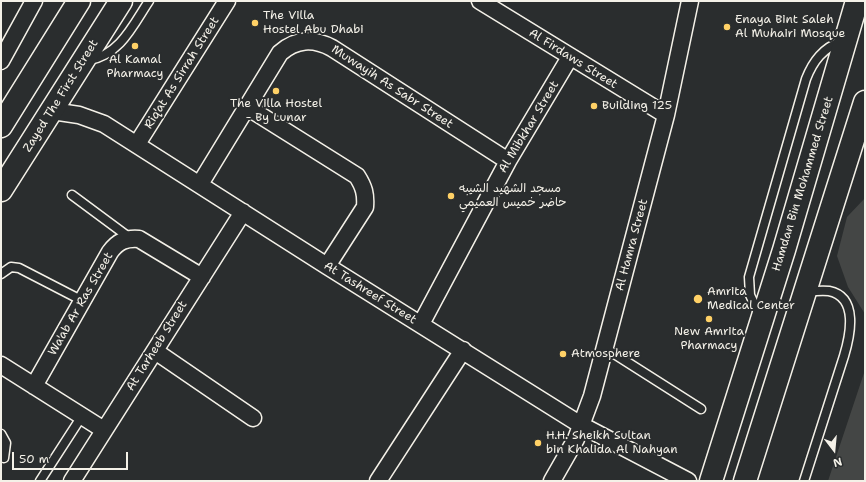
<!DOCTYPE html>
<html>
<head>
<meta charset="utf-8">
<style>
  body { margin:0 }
  #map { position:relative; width:866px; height:482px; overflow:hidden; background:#2a2d2e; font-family:"Shantell Sans",sans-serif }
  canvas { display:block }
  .frame { position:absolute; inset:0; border:2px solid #f4f1e8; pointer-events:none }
  .north { position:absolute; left:814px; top:430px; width:40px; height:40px; -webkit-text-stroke:3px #2a2d2e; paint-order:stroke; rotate:164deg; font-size:11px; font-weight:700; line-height:16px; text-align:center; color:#f4f1e8 }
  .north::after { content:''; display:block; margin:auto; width:14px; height:18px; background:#f4f1e8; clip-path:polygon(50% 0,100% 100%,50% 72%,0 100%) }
  .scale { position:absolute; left:12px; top:452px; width:116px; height:18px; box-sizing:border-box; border:2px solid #f4f1e8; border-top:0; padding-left:5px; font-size:12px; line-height:14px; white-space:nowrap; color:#f4f1e8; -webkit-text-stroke:3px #2a2d2e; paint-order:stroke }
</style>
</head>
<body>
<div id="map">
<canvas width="866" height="482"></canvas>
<div class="frame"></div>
<div class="north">N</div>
<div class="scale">50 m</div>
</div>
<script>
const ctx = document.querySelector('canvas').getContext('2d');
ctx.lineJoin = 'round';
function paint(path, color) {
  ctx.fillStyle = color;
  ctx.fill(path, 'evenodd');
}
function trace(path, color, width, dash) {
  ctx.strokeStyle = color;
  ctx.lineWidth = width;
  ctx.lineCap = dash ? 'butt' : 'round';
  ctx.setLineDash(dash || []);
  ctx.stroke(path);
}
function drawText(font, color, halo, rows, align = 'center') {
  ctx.font = font + ' "Shantell Sans","Playpen Sans Arabic",sans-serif';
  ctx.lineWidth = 4;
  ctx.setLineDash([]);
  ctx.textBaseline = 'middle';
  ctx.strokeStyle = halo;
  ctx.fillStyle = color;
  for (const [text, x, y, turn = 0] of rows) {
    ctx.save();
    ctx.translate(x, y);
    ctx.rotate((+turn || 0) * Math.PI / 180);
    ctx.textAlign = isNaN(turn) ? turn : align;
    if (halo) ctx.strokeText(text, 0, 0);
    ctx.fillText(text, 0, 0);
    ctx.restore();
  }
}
const green = new Path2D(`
  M865,198V314L848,287L837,256L847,217Z
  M865,370V481H828Z`);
const service = new Path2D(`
  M89,60C120,55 133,25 149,1
  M72,195L130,238
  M1,274L11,267L19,268L81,300
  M760,316L750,295L749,277L806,79C813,61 823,48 842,41
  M605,348L701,409
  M1,434L6,443L4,458
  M40,481L82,416
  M804,481L844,356C850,336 859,297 829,291C821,290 814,291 806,292`);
const minor = new Path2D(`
  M480,1L666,115
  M1,61L34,1
  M247,107L357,176C364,187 366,194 365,207L327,266
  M52,111L79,115L104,124L327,266L581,425L688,481
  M137,144L227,1
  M200,184L280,53C296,39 313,38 332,48L508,161
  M421,324L508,161L570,57
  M155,351L253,418
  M1,365L104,430
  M34,386L110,252C118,241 126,238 139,239L202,277
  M72,481L243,212
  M378,481L463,350
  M552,481L576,439L592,396L666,115L690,1`);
const secondary = new Path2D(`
  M1,126L79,1
  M1,190L121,1
  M711,481L784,250L857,1
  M745,481L865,102`);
const markers = [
  [255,23,4,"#ffd166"],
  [727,27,4,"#ffd166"],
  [135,46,4,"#ffd166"],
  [276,91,4,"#ffd166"],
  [594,106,4,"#ffd166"],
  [451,196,4,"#ffd166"],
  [698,299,5,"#ffd166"],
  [709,319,4,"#ffd166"],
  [563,354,4,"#ffd166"],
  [538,443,4,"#ffd166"]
];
const poiNames = [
  ["The Villa",263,16],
  ["Hostel Abu Dhabi",263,30],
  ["Enaya Bint Saleh",735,20],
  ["Al Muhairi Mosque",735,34],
  ["Al Kamal",135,60,"center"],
  ["Pharmacy",135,74,"center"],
  ["The Villa Hostel",276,104,"center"],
  ["- By Lunar",276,118,"center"],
  ["Building 125",602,106],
  ["مسجد الشهيد الشيبه",459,189],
  ["حاضر خميس العميمي",459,203],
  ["Amrita",707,292],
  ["Medical Center",707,306],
  ["New Amrita",709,332,"center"],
  ["Pharmacy",709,346,"center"],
  ["Atmosphere",571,354],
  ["H.H. Sheikh Sultan",546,436],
  ["bin Khalida Al Nahyan",546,450]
];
const streetNames = [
  ["Al Firdaws Street",573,59,32],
  ["Riq'at As Sirrah Street",182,73,-58],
  ["Muwayih As Sabr Street",392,87,33],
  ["Zayed The First Street",61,96,-58],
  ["Al Mibkhar Street",529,127,-59],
  ["Hamdan Bin Mohammed Street",803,184,-73],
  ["Al Hamra Street",632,245,-75],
  ["At Tashreef Street",370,293,32],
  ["Wa'ab Ar Ras Street",81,304,-60],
  ["At Tarheeb Street",157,346,-58]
];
paint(green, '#444645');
trace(service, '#f4f1e8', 11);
trace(minor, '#f4f1e8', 19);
trace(secondary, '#f4f1e8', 25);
trace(service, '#2a2d2e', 8);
trace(minor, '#2a2d2e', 16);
trace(secondary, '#2a2d2e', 22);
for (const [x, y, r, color] of markers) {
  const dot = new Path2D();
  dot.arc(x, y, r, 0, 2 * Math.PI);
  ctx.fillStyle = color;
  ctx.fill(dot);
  trace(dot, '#2a2d2e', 1.5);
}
drawText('12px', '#f4f1e8', '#2a2d2e', poiNames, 'left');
drawText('12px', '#f4f1e8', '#2a2d2e', streetNames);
</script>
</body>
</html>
